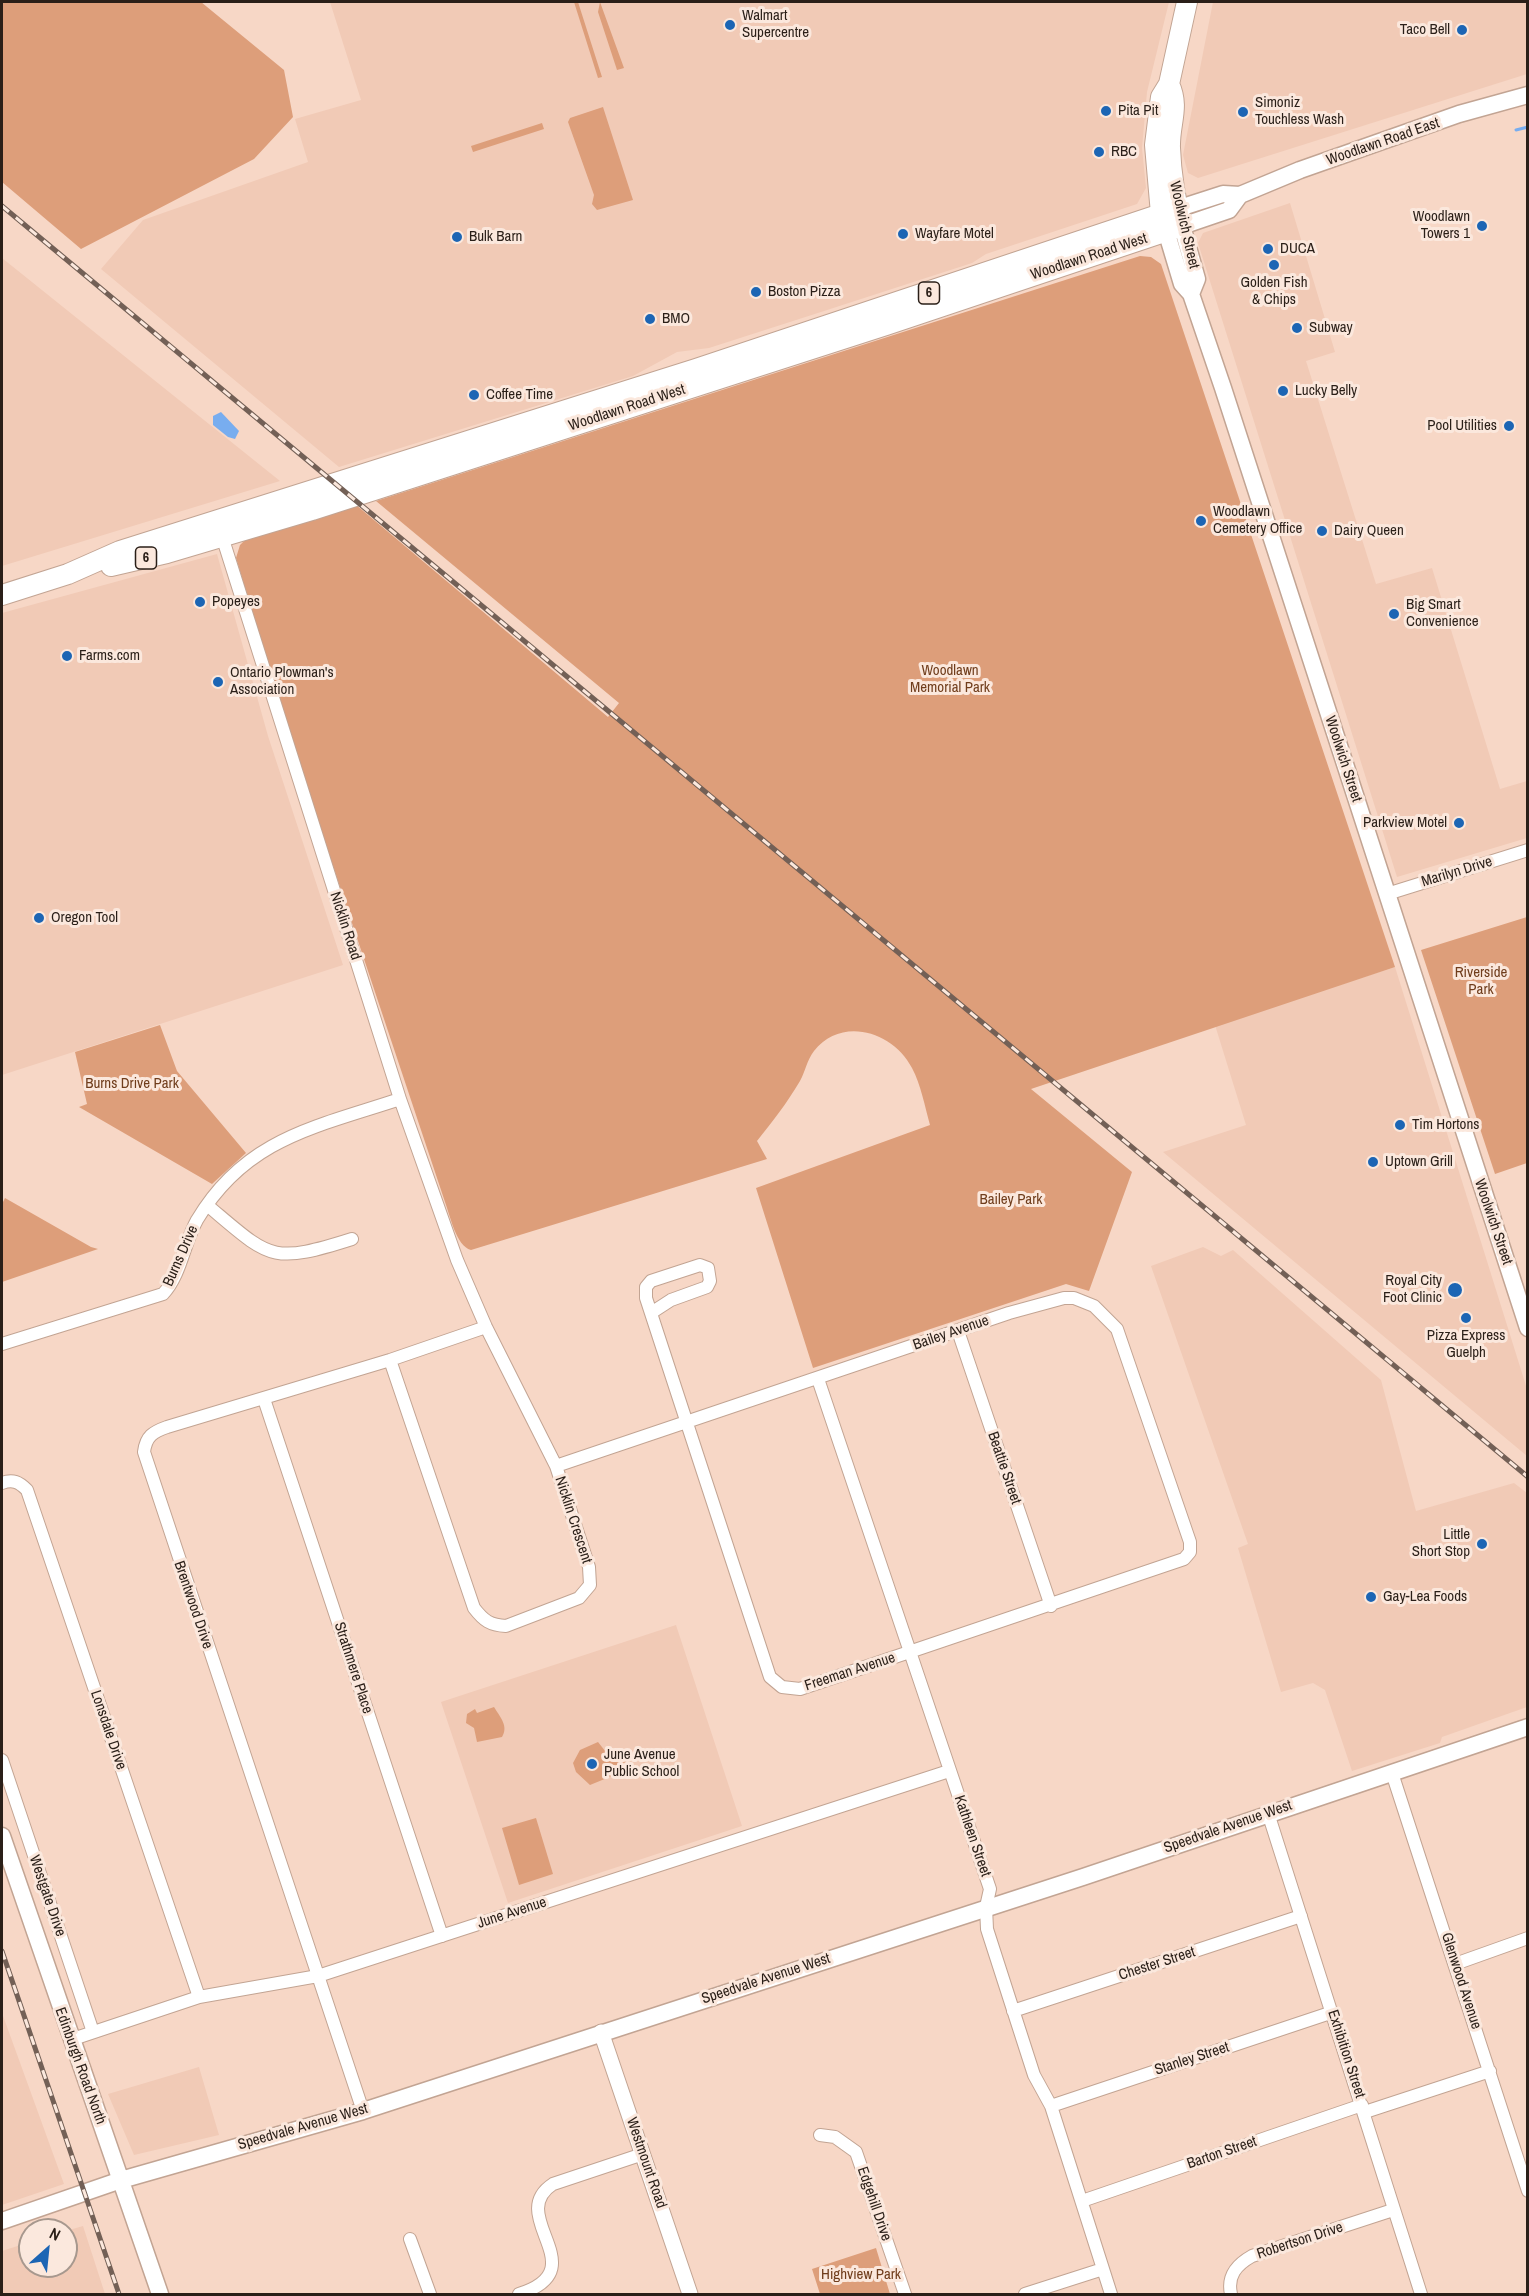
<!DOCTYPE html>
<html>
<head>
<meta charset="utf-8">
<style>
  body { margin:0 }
  #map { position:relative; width:1529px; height:2296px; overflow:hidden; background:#f7d7c6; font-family:"Archivo Narrow",sans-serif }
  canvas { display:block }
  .frame { position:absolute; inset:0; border:3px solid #2a1f18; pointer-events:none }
  .north { position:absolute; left:18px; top:2218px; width:60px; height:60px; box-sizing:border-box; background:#fbe8dd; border:2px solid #a7988e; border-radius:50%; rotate:27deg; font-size:16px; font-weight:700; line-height:24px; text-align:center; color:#2a1f18 }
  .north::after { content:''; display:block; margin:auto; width:21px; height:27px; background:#1c65b4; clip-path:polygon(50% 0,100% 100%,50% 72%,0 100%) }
</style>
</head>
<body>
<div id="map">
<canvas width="1529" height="2296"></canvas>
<div class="frame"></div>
<div class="north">N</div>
</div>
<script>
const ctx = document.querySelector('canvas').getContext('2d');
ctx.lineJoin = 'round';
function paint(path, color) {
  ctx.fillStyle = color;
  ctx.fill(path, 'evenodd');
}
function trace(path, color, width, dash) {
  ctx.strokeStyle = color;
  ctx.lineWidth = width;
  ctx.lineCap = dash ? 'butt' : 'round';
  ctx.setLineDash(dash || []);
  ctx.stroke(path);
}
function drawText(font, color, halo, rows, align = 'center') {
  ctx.font = font + ' "Archivo Narrow",sans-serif';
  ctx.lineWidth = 6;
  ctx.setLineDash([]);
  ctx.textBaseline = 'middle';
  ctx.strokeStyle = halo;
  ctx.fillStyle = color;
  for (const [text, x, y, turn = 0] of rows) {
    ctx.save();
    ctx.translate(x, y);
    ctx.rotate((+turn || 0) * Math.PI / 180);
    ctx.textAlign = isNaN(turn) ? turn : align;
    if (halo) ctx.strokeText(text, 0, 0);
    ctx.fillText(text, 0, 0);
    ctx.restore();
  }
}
const built = new Path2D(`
  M330,2H1169L1147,92L1142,148L1146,188L1137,204L986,254L972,263L821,312L709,348L677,352L633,376L339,467L101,269L143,220L308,162L295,119L361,100Z
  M1213,2H1527V74L1198,178L1188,173L1183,155Z
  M1290,203L1335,352L1306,361L1376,584L1432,568L1500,789L1527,781V838L1397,877L1198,243L1203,233Z
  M2,258L280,481L2,566Z
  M217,554L268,736L343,965L2,1075V613Z
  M1395,967L1527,1389V1456L1163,1152L1246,1125L1215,1025Z
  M1203,1247L1221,1256L1233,1250L1381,1380L1416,1511L1514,1483L1527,1493V1707L1442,1737L1440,1743L1352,1771L1325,1690L1313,1683L1281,1692L1238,1548L1248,1544L1151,1266Z
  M676,1625L742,1826L508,1903L441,1702Z
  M2,2013L64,2184L2,2205Z
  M199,2067L219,2135L134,2155L108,2094Z
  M83,2226L105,2294H2V2251L30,2242V2266H66V2231Z`);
const green = new Path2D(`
  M2,2H201L284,70L293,117L254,159L81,249L2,182Z
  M574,2H578L602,77L598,78Z
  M600,2L624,68L617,70L598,12Z
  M603,107L633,200L597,210L592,204L594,195L568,122L570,118Z
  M542,123L544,129L473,152L471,146Z
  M1140,256L1151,257L1161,264L1395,967L1031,1089L1132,1172L1089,1291L1066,1284L813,1368L756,1188L930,1125C925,1107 921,1085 912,1068C893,1031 841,1016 814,1051C807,1060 805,1072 800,1081C787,1103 773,1121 757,1141L767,1159L471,1250C456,1246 450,1215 445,1202L288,731L236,558L240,545L249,536L355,504L608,717L619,703L376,501Z
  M1527,917V1163L1495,1174L1421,950Z
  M160,1025L177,1071L246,1153L212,1184L79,1107L87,1104L75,1052Z
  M5,1198L91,1247L98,1249L2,1282V1204Z
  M494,1707C500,1717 509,1726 502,1737L477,1742L474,1728L466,1723L467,1714L475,1709L477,1713Z
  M598,1742L613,1761L624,1755L629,1769L590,1785L576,1772L573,1763L580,1750Z
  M536,1818L553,1874L519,1885L502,1828Z
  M876,2248L890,2294H820L812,2269Z`);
const water = new Path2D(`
  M221,412L239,431L235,439L228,437L213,425V416Z`);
const stream = new Path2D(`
  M1516,130L1528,127`);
const minor = new Path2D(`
  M221,533L400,1099L457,1260L486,1327L556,1466L589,1567L590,1585L579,1598L506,1626C490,1625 484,1621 474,1608L390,1360
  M1387,894L1528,850
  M207,1205C270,1258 270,1265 352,1239
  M958,1331L1051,1606
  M2,1344L163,1294C181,1275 184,1243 197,1220C246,1138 316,1127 400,1099
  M818,1379L990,1889L986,1907L987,1929L1034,2075L1051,2106L1111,2294
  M264,1399L442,1936
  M556,1466L1009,1313L1064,1298H1074L1094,1306L1117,1329L1190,1542V1552L1184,1559L800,1689L782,1687L770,1677L646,1298V1287L651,1281L700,1265L708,1268L710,1281L707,1287L671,1300L651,1313
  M2,1483C13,1479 19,1482 27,1490L199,1997
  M2,1760L93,2032
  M1392,1773L1528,2191
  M1268,1813L1421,2294
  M1455,1964L1528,1938
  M1013,2011L1301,1916
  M70,2040L199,1997L318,1976L949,1771
  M1051,2106L1333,2012
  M363,2111L144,1452C146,1436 153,1432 167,1427L390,1360L486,1327
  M1365,2112L1490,2071
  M820,2135L835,2137L856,2152L905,2294
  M1082,2201L1362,2105
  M410,2239L430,2294
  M519,2294C598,2269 504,2216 553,2184L643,2154
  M1025,2294L1103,2269
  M1231,2294C1227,2276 1236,2265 1252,2256L1393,2210`);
const tertiary = new Path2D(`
  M601,2032L690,2294`);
const secondary = new Path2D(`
  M1528,95L1459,114L1300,170L1240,195L1223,194L1161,214L1182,284L1191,294L1223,388L1528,1328
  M1191,294L1197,279L1182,226L1229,210L1240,195
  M2,1836L160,2294
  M2,2221L121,2180L363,2111L1083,1877L1528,1727`);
const primary = new Path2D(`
  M111,566L167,553L312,510L886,325L1182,226C1175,200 1171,174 1170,148C1169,123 1180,108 1169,84
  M2,595L68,574L120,551L696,369L1161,214L1155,145L1161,97L1169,84L1187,2`);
const rail = new Path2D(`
  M2,206L1528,1477
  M2,1951L119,2294`);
const markers = [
  [730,25,6,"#1c65b4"],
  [1462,30,6,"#1c65b4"],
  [1106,111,6,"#1c65b4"],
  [1243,112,6,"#1c65b4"],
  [1099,152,6,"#1c65b4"],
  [1482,226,6,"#1c65b4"],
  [903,234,6,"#1c65b4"],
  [457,237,6,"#1c65b4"],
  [1268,249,6,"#1c65b4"],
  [1274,265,6,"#1c65b4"],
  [756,292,6,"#1c65b4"],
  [650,319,6,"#1c65b4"],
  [1297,328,6,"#1c65b4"],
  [1283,391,6,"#1c65b4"],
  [474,395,6,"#1c65b4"],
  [1509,426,6,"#1c65b4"],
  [1201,521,6,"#1c65b4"],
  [1322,531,6,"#1c65b4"],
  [200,602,6,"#1c65b4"],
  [1394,614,6,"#1c65b4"],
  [67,656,6,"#1c65b4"],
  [218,682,6,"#1c65b4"],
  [1459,823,6,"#1c65b4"],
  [39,918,6,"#1c65b4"],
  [1400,1125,6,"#1c65b4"],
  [1373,1162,6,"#1c65b4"],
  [1455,1290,8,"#1c65b4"],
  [1466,1318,6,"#1c65b4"],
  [1482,1544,6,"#1c65b4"],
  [1371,1597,6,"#1c65b4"],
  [592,1764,6,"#1c65b4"]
];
const shields = [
  [929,293,21],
  [146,558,21]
];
const shieldNames = [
  ["6",929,293],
  ["6",146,558]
];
const poiNames = [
  ["Walmart",742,16],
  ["Supercentre",742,33],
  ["Taco Bell",1450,30,"right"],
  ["Simoniz",1255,103],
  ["Touchless Wash",1255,120],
  ["Pita Pit",1118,111],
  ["RBC",1111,152],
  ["Woodlawn",1470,217,"right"],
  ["Towers 1",1470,234,"right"],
  ["Wayfare Motel",915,234],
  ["Bulk Barn",469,237],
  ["DUCA",1280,249],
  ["Golden Fish",1274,283,"center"],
  ["& Chips",1274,300,"center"],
  ["Boston Pizza",768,292],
  ["BMO",662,319],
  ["Subway",1309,328],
  ["Lucky Belly",1295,391],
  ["Coffee Time",486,395],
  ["Pool Utilities",1497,426,"right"],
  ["Woodlawn",1213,512],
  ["Cemetery Office",1213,529],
  ["Dairy Queen",1334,531],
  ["Popeyes",212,602],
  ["Big Smart",1406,605],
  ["Convenience",1406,622],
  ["Farms.com",79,656],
  ["Ontario Plowman's",230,673],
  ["Association",230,690],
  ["Parkview Motel",1447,823,"right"],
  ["Oregon Tool",51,918],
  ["Tim Hortons",1412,1125],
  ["Uptown Grill",1385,1162],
  ["Royal City",1442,1281,"right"],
  ["Foot Clinic",1442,1298,"right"],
  ["Pizza Express",1466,1336,"center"],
  ["Guelph",1466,1353,"center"],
  ["Little",1470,1535,"right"],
  ["Short Stop",1470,1552,"right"],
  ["Gay-Lea Foods",1383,1597],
  ["June Avenue",604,1755],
  ["Public School",604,1772]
];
const streetNames = [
  ["Woodlawn Road East",1383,142,-19],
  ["Woolwich Street",1184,225,77],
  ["Woodlawn Road West",1089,257,-18],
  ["Woodlawn Road West",627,408,-18],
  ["Woolwich Street",1343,759,72],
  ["Marilyn Drive",1457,872,-17],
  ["Nicklin Road",345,926,72],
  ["Woolwich Street",1493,1222,71],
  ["Burns Drive",181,1256,-66],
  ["Bailey Avenue",951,1333,-19],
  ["Beattie Street",1004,1468,71],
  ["Nicklin Crescent",573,1520,72],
  ["Brentwood Drive",193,1605,71],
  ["Strathmere Place",353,1668,72],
  ["Freeman Avenue",850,1672,-18],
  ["Lonsdale Drive",108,1730,71],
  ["Speedvale Avenue West",1228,1827,-19],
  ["Kathleen Street",972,1836,71],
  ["Westgate Drive",47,1896,71],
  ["June Avenue",512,1913,-18],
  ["Chester Street",1157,1964,-18],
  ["Speedvale Avenue West",766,1979,-18],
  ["Glenwood Avenue",1461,1981,72],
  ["Exhibition Street",1346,2054,72],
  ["Stanley Street",1192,2059,-18],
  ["Edinburgh Road North",80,2066,70],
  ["Speedvale Avenue West",303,2127,-16],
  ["Barton Street",1222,2153,-19],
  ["Westmount Road",646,2163,71],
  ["Edgehill Drive",874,2204,71],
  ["Robertson Drive",1300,2241,-18]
];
const parkNames = [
  ["Woodlawn",950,671],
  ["Memorial Park",950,688],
  ["Riverside",1481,973],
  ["Park",1481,990],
  ["Burns Drive Park",132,1084],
  ["Bailey Park",1011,1200],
  ["Highview Park",861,2275]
];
paint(built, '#f1cab6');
paint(green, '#dd9e7a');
paint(water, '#78adef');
trace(stream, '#78adef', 3);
trace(minor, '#c2a493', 14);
trace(tertiary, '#c2a493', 17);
trace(secondary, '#c2a493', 19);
trace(primary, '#c2a493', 22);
trace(minor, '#fff', 12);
trace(tertiary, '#fff', 15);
trace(secondary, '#fff', 16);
trace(primary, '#fff', 20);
trace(rail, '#736056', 5);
trace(rail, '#fbe8dd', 3, [9]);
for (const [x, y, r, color] of markers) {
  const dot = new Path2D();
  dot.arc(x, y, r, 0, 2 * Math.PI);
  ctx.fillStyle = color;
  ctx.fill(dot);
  trace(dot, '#fbe8dd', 2);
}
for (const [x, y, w] of shields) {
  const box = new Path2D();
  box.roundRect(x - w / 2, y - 11, w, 22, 4.5);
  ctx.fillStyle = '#fbe8dd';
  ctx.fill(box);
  trace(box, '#2a1f18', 1.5);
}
drawText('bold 14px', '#2a1f18', null, shieldNames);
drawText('15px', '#2a1f18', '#fbe8dd', poiNames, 'left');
drawText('15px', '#2a1f18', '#fbe8dd', streetNames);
drawText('15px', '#703d1c', '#fbe8dd', parkNames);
</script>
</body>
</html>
